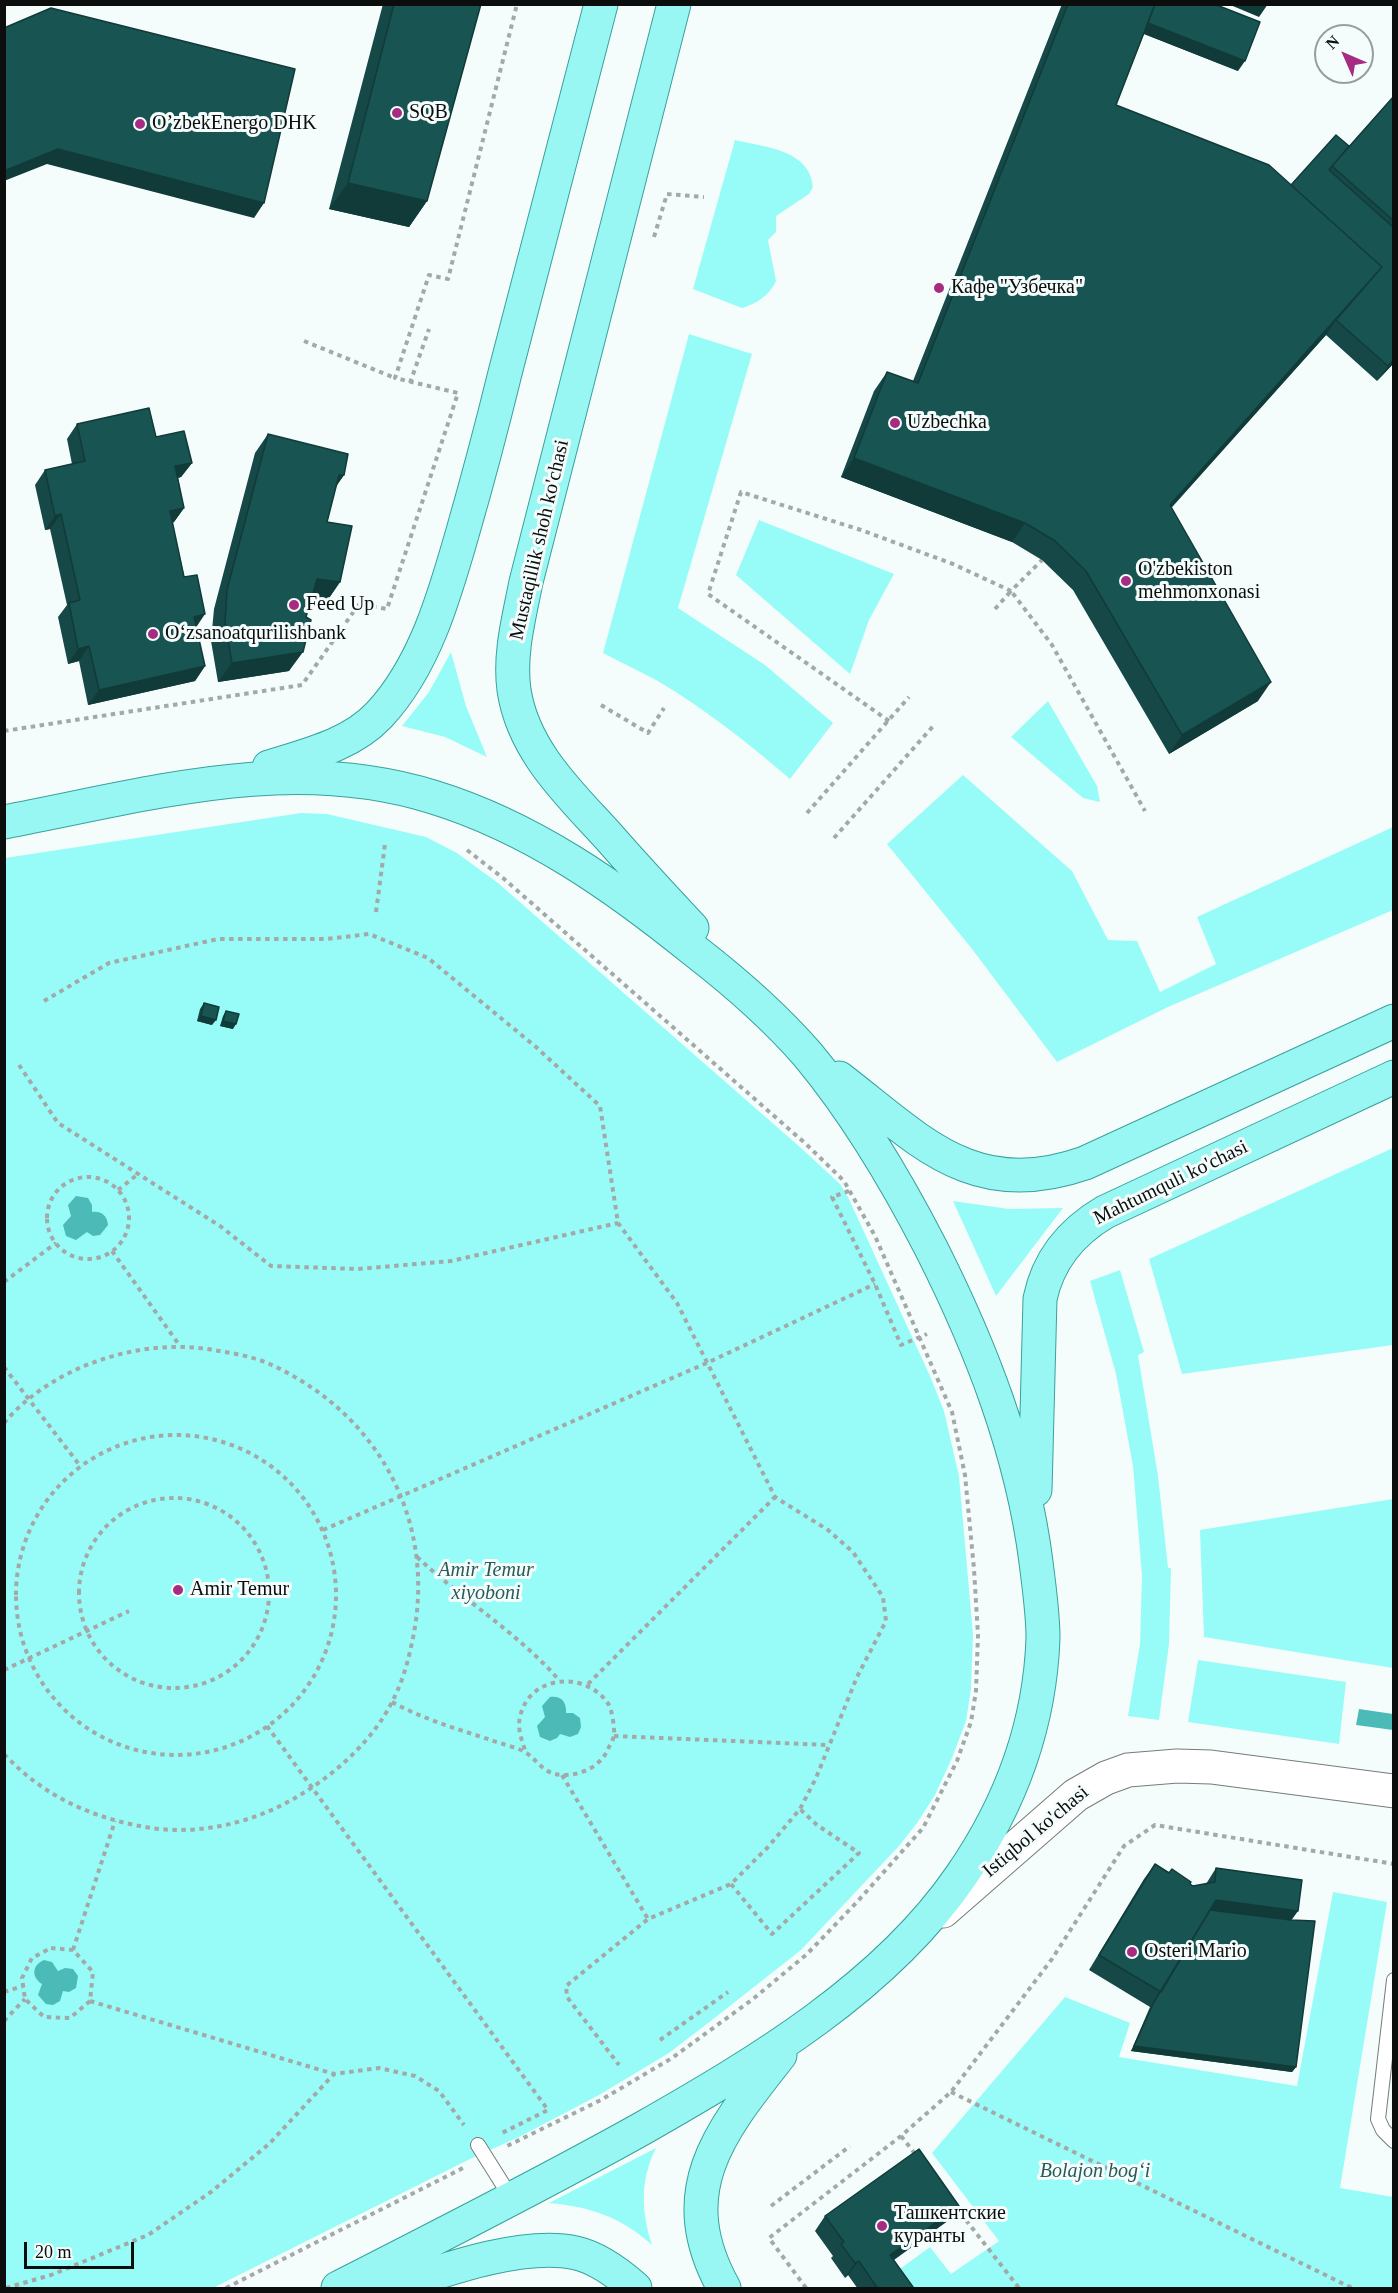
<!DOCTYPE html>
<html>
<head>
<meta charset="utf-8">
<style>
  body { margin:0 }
  #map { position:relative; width:1398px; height:2293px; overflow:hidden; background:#f5fdfc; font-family:Georgia,serif }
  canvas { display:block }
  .frame { position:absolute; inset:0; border:6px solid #0b0e0d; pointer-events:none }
  .north { position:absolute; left:1314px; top:24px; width:60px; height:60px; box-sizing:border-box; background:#f5fdfc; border:2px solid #979d9c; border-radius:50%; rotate:315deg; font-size:16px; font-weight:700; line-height:24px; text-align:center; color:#0b0e0d }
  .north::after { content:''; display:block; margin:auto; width:21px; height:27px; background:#a52c82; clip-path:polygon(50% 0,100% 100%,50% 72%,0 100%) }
  .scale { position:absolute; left:24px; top:2242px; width:110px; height:27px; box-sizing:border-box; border:3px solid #0b0e0d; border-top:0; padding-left:8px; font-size:18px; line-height:21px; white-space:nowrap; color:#0b0e0d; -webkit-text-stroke:4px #f5fdfc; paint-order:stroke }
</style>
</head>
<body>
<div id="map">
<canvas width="1398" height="2293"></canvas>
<div class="frame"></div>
<div class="north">N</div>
<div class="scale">20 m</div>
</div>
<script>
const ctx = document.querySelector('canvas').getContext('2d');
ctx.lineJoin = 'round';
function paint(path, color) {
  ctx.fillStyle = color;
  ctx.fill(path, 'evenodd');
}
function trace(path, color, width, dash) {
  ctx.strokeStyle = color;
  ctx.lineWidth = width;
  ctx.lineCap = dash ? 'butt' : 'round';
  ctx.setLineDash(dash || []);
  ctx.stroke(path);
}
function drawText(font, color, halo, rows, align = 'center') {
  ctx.font = font + ' Georgia,serif';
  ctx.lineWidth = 6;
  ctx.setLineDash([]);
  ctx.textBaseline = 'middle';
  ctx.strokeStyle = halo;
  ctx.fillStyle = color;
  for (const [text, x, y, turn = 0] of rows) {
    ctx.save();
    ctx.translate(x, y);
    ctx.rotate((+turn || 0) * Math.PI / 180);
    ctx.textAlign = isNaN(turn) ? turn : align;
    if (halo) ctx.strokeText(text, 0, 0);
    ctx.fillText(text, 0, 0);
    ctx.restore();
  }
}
const green = new Path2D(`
  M735,140C763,147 810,149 813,187L809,194L776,216V232L768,240L776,281C770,295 756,304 742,308L693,289Z
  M689,334L752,354L678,608L765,665L833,723L790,779C748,743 704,708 656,680C639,671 620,662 603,653Z
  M759,520L894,574L869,620L850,674L736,575Z
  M451,652L466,706L487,757L445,737L402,726L429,692Z
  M1048,701L1097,786L1100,802L1083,798L1011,737Z
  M963,775L1072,871L1108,940L1137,941L1160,992L1216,964L1197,917L1393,827V910L1168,1007L1057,1062L972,949L887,844Z
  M301,813L327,814L426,837L457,853L498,883L801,1148L840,1184L848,1197L930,1376L944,1411L959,1476L973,1635L971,1689L966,1721L952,1758L935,1795L917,1823L899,1846L801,1950L712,2020L669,2053L599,2095L519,2137L470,2159L213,2288H5V858Z
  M1393,1148V1345L1182,1374L1149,1259Z
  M953,1201L1009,1209L1063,1208L996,1296Z
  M1120,1270L1144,1352L1138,1355L1158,1476L1168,1568H1171L1169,1644L1159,1720L1128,1716L1140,1644L1142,1576L1133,1466L1116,1374L1090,1281Z
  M1393,1499V1668L1204,1637L1200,1530Z
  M1198,1660L1346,1682L1339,1744L1188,1722Z
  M1333,1892L1387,1902L1340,2188L1393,2197V2288H910L897,2271L930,2247L951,2274L999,2241L932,2153L1065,1997L1130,2023L1119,2057L1297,2086Z
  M656,2148C640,2180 641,2211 652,2245C621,2217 591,2207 549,2203Z`);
const water = new Path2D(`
  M76,1196L88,1198L92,1205V1212C101,1211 107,1215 108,1225L100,1235L93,1236L87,1232L76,1240L66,1236L63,1225L71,1216L68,1205Z
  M550,1697C561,1695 567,1702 566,1713H573L580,1718L581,1727L578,1734L570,1737L560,1734L557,1738L550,1741L540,1737L537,1726L545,1717L542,1706Z
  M1359,1709L1393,1714V1730L1356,1725Z
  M44,1960L52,1962L58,1971L65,1968L73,1969L78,1976L76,1988L69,1992L63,1991L60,2001L53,2005L46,2004L38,1995L42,1984C31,1977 32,1965 44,1960Z`);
const path = new Path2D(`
  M654,237L667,194L704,197
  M304,341L395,378
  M410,383L429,329
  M995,609L1011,591L1052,645L1145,811
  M601,705L648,733L664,708
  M889,721L708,594L741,492L861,530L953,564L1011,591L1042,560
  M4,731L302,685L359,604L387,609L458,393L395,378L429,275L448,279L517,4
  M807,813L909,697
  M834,838L935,724
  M467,850L503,878L806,1144L844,1181L875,1236L952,1412L965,1475L974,1569L978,1635L976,1691L971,1722L957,1761L923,1828L857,1902L806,1955L753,1999L672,2058L601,2100L507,2146
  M376,912L385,844
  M44,1001L109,963L218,939H326L369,934L428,958L536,1047L600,1106L618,1223L677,1303L775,1497L828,1530L853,1552L883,1597L886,1621L857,1677L816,1778L800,1809L768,1847L731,1884L648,1919L566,1986L567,1997L619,2065
  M19,1065L58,1123L220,1226L271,1266L358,1269L451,1261L618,1223
  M47 1218a41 41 0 1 1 82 0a41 41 0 1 1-82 0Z
  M118,1190L138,1174
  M849,1191L832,1197L875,1284L901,1345L927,1334
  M112,1251L180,1346
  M4,1282L56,1243
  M4,1367L81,1467
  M4,1423C52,1366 141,1337 213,1350C233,1353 256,1357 274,1366C384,1418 439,1529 411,1647C407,1666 401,1685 392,1702C372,1742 333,1776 295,1798C252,1823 200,1835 151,1828C94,1819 44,1797 4,1754
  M16 1595a160 160 0 1 1 320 0a160 160 0 1 1-320 0Z
  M79 1593a95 95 0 1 1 190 0a95 95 0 1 1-190 0Z
  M323,1530L709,1362L875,1284
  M417,1557C463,1600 518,1633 559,1680
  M4,1670L129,1611
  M588,1684L775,1497
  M392,1702C423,1719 457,1729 491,1740C501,1744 516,1747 525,1752C539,1761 543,1775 564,1775C582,1775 601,1766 608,1749C610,1745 613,1740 614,1736C615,1730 612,1710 609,1705C587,1670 529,1674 520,1717C517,1729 522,1741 526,1753
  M267,1726L548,2110L500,2134
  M614,1736L828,1745
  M562,1775L648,1919
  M731,1884L772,1934L859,1853L817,1825L800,1809
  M51,1948L73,1950L93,1972L90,2001L70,2018L44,2017L25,1999L22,1978L32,1958Z
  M73,1950L115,1821
  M4,1992L23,1986
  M90,2001L334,2074L379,2068L415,2076L439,2091L464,2125
  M4,2021L25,1999
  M660,2040L728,1992
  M951,2092L1352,2288
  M901,2136L916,2155
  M771,2206L850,2146
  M955,2206L1019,2288
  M6,2288L51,2275L148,2235L211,2192L269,2144L334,2074
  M226,2288L463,2168
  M806,2288L769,2238L901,2136L951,2092L1052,1959L1124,1846L1155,1825L1394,1864`);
const service = new Path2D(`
  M1394,1980L1378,2119L1383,2130L1394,2141
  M478,2145L512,2199`);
const tertiary = new Path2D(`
  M943,1911L1076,1795L1106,1778L1128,1770L1177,1766L1211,1767L1394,1791`);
const primary = new Path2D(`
  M674,4L526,582C519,618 509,654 514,690C523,751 570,794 609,837C636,868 664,898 692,928
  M269,767C307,755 351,745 379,715C425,666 445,594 463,531C478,479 492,426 505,373C537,250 569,127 601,4
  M4,822C148,795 289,752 433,797C531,827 616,887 695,951C735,982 775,1017 808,1055C857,1114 896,1180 931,1248C981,1347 1022,1452 1036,1562C1039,1587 1043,1613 1043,1638C1040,1725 1010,1805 961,1876C885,1987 757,2063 643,2128C543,2184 440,2236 338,2288
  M839,1078C921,1141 973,1202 1085,1163L1394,1021
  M1035,1490L1040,1299C1048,1260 1071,1232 1105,1212L1394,1077
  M390,2288C441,2271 523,2241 576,2253C598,2258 618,2273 635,2288
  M724,2288C670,2191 720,2131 780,2055`);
const wall = new Path2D(`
  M383,4H481L427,201L409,227L329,209Z
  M1062,4H1214L1238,71L1144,34L1116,105L1291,185L1349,146L1394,96V363L1377,381L1326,335L1171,507L1258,701L1169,754L1073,590L1042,560L1012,542L841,477L874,391L887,372L913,381Z
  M77,424L156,437L192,463L181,477L178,478L184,508L174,522L172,523L205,666L195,681L88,705L79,661L68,664L58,617L67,605L50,529L45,530L35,485L45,470L72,464L67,439Z
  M268,434L344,475L336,486L327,522L340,582L327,601L311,599L289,671L218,682L211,641L214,609L255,453Z
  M204,1003L212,1025L197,1021L200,1009Z
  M226,1011L233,1029L220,1026L223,1016Z
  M1155,1864L1193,1886L1206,1884L1216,1868L1291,1920L1296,2067L1292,2072L1131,2051L1150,2007L1089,1970L1144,1879Z
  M959,2206L949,2220L894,2260L913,2289H858L848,2275L845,2278L831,2258L833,2256L815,2231L825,2216Z`);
const shadedWall = new Path2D(`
  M1228,4H1268L1259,17Z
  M1146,22L1245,61L1238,71L1139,32Z
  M58,149L264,203L254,218L47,164L4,181V171Z
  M348,183L427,201L409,227L329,209Z
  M1382,267L1336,320L1326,335L1157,524L1170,505Z
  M1394,359V363L1377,381L1388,366Z
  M854,458L1025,523L1012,542L841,477Z
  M192,463L181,477L165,481L175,466Z
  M339,475H344L331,494Z
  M184,508L174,522L160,526L170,511Z
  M61,514L50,529L45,530L55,516Z
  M317,579L340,582L327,601L304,598Z
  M205,614L195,629L194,617Z
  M89,646L79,661L68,664L78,649Z
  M303,652L289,671L218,682L232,663Z
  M205,666L195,681L88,705L99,690Z
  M1271,682L1258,701L1169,754L1182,735Z
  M201,1016L216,1020L212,1025L197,1021Z
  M223,1021L236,1024L233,1029L220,1026Z
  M1216,1900L1298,1911L1288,1925L1206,1915Z
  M1134,2046L1296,2067L1292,2072L1131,2051Z
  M959,2206L949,2220L880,2269L890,2255Z
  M859,2261L848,2275L845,2278L855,2263Z`);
const building = new Path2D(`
  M394,4H481L427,201L348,183Z
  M1068,4H1155L1116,105L1269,165L1382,267L1170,505L1271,682L1182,735L1086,571L1055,541L1025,523L854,458L887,372L918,383Z
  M1155,4H1214L1260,22L1245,61L1148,23Z
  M51,8L295,69L264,203L58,149L4,171V28Z
  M1394,96V221L1332,166Z
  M1336,135L1349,146L1329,170L1394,228V359L1388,366L1336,320L1382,267L1291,185Z
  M149,408L156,437L184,431L192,463L175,466L184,508L170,511L184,577L197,575L205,614L194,617L205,666L99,690L89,646L78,649L69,603L80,600L61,514L55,516L45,470L85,461L77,424Z
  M268,434L348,454L344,475H339L327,522L352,526L340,582L317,579L306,617L311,620L303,652L232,663L225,622L227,590Z
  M204,1003L219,1007L216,1020L201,1016Z
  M226,1011L239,1014L236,1024L223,1021Z
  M1155,1864L1169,1873L1172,1869L1191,1882L1190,1884L1193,1886L1215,1882L1216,1868L1302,1880L1298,1911L1216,1900L1161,1992L1099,1955Z
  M1210,1910L1291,1920L1315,1921L1296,2067L1134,2046L1154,2002Z
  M919,2149L959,2206L890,2255L913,2287L912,2289H878L859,2261L855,2263L841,2244L844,2242L825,2216Z`);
const markers = [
  [397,113,6,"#a52c82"],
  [140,124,6,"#a52c82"],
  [939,288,6,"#a52c82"],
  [895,423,6,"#a52c82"],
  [1126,581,6,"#a52c82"],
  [294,605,6,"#a52c82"],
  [153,634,6,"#a52c82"],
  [178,1590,6,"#a52c82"],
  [1132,1952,6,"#a52c82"],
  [882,2226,6,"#a52c82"]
];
const poiNames = [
  ["SQB",409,113],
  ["O’zbekEnergo DHK",152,124],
  ["Кафе \"Узбечка\"",951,288],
  ["Uzbechka",907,423],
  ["O'zbekiston",1138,570],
  ["mehmonxonasi",1138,593],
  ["Feed Up",306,605],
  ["Oʻzsanoatqurilishbank",165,634],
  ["Amir Temur",190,1590],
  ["Osteri Mario",1144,1952],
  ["Ташкентские",894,2214],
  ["куранты",894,2237]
];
const streetNames = [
  ["Mustaqillik shoh ko'chasi",540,540,-77],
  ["Mahtumquli ko'chasi",1171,1183,-26],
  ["Istiqbol ko'chasi",1036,1832,-40]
];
const parkNames = [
  ["Amir Temur",486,1571],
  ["xiyoboni",486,1594],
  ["Bolajon bog‘i",1095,2172]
];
paint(green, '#97fcf8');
paint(water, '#4cbab7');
trace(service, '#757c7b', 16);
trace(tertiary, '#757c7b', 35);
trace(primary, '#3aa19d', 35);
trace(path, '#a3a9a8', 4, [4.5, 4.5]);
trace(service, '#fff', 14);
trace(tertiary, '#fff', 33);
trace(primary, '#98f6f3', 33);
paint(wall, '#154847');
paint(shadedWall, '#113b39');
paint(building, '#185452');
trace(building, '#113b39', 1.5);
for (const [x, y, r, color] of markers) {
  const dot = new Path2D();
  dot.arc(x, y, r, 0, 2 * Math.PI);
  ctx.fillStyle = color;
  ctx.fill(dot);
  trace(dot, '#f5fdfc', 2);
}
drawText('20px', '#0b0e0d', '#f5fdfc', poiNames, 'left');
drawText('20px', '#0b0e0d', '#f5fdfc', streetNames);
drawText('italic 20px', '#2a5a58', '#f5fdfc', parkNames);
</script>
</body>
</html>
